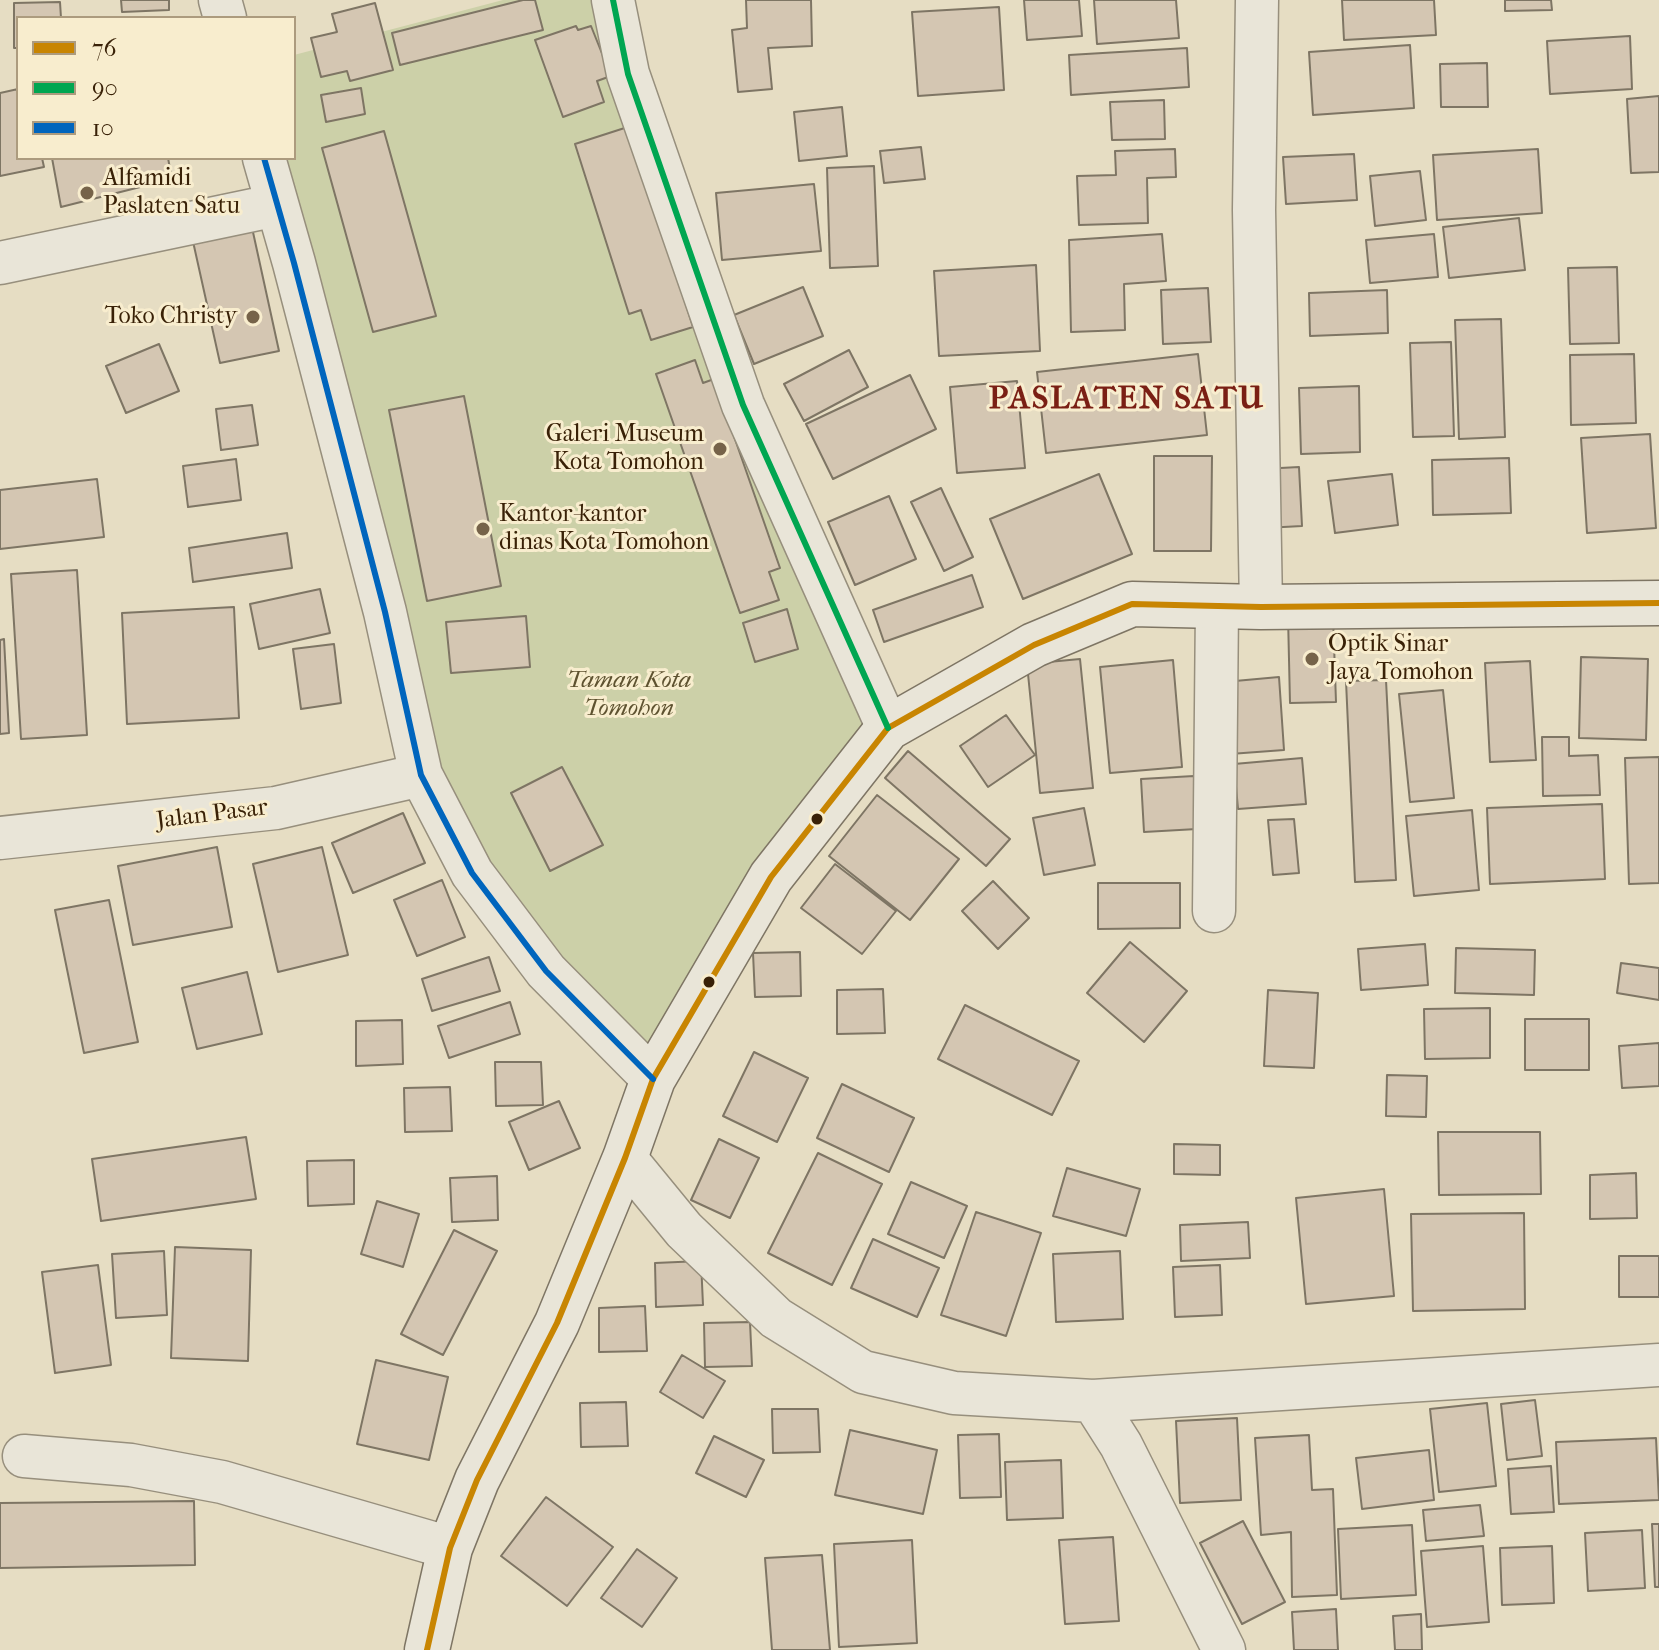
<!DOCTYPE html>
<html>
<head>
<meta charset="utf-8">
<style>
  body { margin:0 }
  #map { position:relative; width:1659px; height:1650px; overflow:hidden; background:#e6ddc3; font-family:"IM FELL French Canon",serif }
  canvas { display:block }
  .legend { position:absolute; left:16px; top:16px; width:280px; height:144px; box-sizing:border-box; background:#f8edce; border:2px solid #ac9b7e; margin:0; padding:10px 14px; list-style:none; font-size:24px; color:#392107 }
  .legend li { display:flex; align-items:center; gap:16px; height:40px }
  .legend b { width:40px; border:2px solid #ac9b7e }
</style>
</head>
<body>
<div id="map">
<canvas width="1659" height="1650"></canvas>
<ul class="legend">
<li><b style="height:10px;background:#c88502"></b>76</li>
<li><b style="height:10px;background:#00a651"></b>90</li>
<li><b style="height:10px;background:#0065bd"></b>10</li>
</ul>
</div>
<script>
const ctx = document.querySelector('canvas').getContext('2d');
ctx.lineJoin = 'round';
function paint(path, color) {
  ctx.fillStyle = color;
  ctx.fill(path, 'evenodd');
}
function trace(path, color, width, dash) {
  ctx.strokeStyle = color;
  ctx.lineWidth = width;
  ctx.lineCap = dash ? 'butt' : 'round';
  ctx.setLineDash(dash || []);
  ctx.stroke(path);
}
function drawText(font, color, halo, rows, align = 'center') {
  ctx.font = font + ' "IM FELL French Canon",serif';
  ctx.lineWidth = 6;
  ctx.setLineDash([]);
  ctx.textBaseline = 'middle';
  ctx.strokeStyle = halo;
  ctx.fillStyle = color;
  for (const [text, x, y, turn = 0] of rows) {
    ctx.save();
    ctx.translate(x, y);
    ctx.rotate((+turn || 0) * Math.PI / 180);
    ctx.textAlign = isNaN(turn) ? turn : align;
    if (halo) ctx.strokeText(text, 0, 0);
    ctx.fillText(text, 0, 0);
    ctx.restore();
  }
}
const green = new Path2D(`
  M503,0H613L628,74L888,728L653,1079L421,775L264,158H294V55Z`);
const building = new Path2D(`
  M121,0H169V10L122,12Z
  M523,0H535L543,30L400,65L392,33Z
  M746,0H811L812,46L768,48L772,89L738,92L732,30L747,28Z
  M1024,0H1079L1082,36L1027,40Z
  M1094,0H1176L1179,38L1097,44Z
  M1342,0H1434L1436,35L1344,40Z
  M1505,0H1551L1552,10L1505,11Z
  M60,2L61,18H18V48H14V3Z
  M375,3L393,70L350,81L347,71L321,77L311,38L337,32L332,14Z
  M999,7L1004,90L918,96L912,12Z
  M576,26L578,30L591,26L611,76L597,81L604,102L563,117L535,40Z
  M1630,36L1632,89L1550,94L1547,41Z
  M1410,45L1414,108L1313,115L1309,52Z
  M1187,48L1189,87L1071,95L1069,55Z
  M1487,63L1488,107H1441L1440,64Z
  M361,88L365,114L326,122L321,95Z
  M18,89V158H42L44,167L0,176V93Z
  M1659,96V172L1631,173L1627,99Z
  M1164,100L1165,139L1112,140L1110,102Z
  M842,107L847,156L799,161L794,112Z
  M637,124L683,295L693,327L651,340L641,310L629,314L575,144Z
  M384,131L436,316L373,332L322,148Z
  M921,147L925,179L884,183L880,151Z
  M1175,149L1176,177L1147,178L1148,223L1079,225L1077,176L1116,175L1115,151Z
  M1538,149L1542,213L1437,220L1433,155Z
  M1354,154L1357,200L1286,204L1283,157Z
  M52,158H168L172,179L61,207Z
  M874,166L878,266L830,268L827,168Z
  M1420,171L1426,220L1375,226L1370,176Z
  M814,184L821,251L722,260L716,193Z
  M1519,218L1525,270L1449,278L1443,227Z
  M251,223L279,351L220,363L192,237Z
  M1162,234L1166,281L1124,284L1125,330L1071,332L1069,240Z
  M1434,234L1438,277L1370,283L1366,240Z
  M1036,265L1040,351L939,356L934,271Z
  M1617,267L1619,343L1570,344L1568,268Z
  M803,287L823,336L754,364L734,315Z
  M1208,288L1211,342L1163,344L1161,290Z
  M1387,290L1388,333L1310,336L1309,293Z
  M1501,319L1505,437L1459,439L1455,320Z
  M1451,342L1454,436L1413,437L1410,343Z
  M159,344L179,391L126,413L106,366Z
  M849,350L868,387L804,421L784,384Z
  M1198,354L1207,435L1046,453L1037,372Z
  M1634,354L1636,423L1571,425L1570,355Z
  M695,360L703,383L714,379L780,568L769,572L779,600L740,613L656,374Z
  M910,375L936,429L833,479L806,424Z
  M1017,381L1025,468L957,473L950,387Z
  M1359,386L1360,452L1301,454L1299,388Z
  M464,396L501,586L427,601L389,410Z
  M252,405L258,445L221,450L216,409Z
  M1650,434L1656,528L1587,533L1581,438Z
  M1154,456H1212L1211,551H1154Z
  M1509,458L1511,513L1433,515L1432,460Z
  M236,459L241,500L188,507L183,466Z
  M1299,467L1302,526L1265,528L1262,469Z
  M1099,474L1132,554L1023,599L990,519Z
  M1392,474L1398,525L1335,533L1328,481Z
  M97,479L104,537L0,549V490Z
  M941,488L973,557L944,571L911,502Z
  M889,496L916,559L855,585L828,522Z
  M287,533L292,568L193,582L189,548Z
  M77,570L87,735L21,739L11,574Z
  M972,575L983,607L884,642L873,610Z
  M320,589L330,633L259,649L250,604Z
  M234,607L239,718L127,724L122,613Z
  M787,609L798,649L755,662L743,623Z
  M1333,615L1336,702L1290,703L1288,616Z
  M526,616L530,667L451,673L446,622Z
  M4,639L9,733L0,734V640Z
  M334,644L341,703L301,709L293,649Z
  M1581,657L1648,659L1646,740L1579,738Z
  M1080,659L1093,788L1040,793L1027,664Z
  M1173,660L1182,767L1110,773L1100,667Z
  M1530,661L1536,760L1490,762L1485,663Z
  M1279,677L1284,750L1230,754L1224,682Z
  M1386,680L1396,880L1355,882L1346,681Z
  M1443,690L1454,798L1410,802L1399,694Z
  M1006,715L1035,755L988,787L960,746Z
  M1542,737H1569V756L1598,755L1600,795L1543,796Z
  M908,751L1010,839L986,866L885,778Z
  M1659,757V883L1629,884L1625,758Z
  M1302,758L1306,804L1238,809L1234,764Z
  M562,767L603,845L550,871L511,793Z
  M1194,776L1197,829L1144,832L1141,779Z
  M877,795L959,859L910,920L829,856Z
  M1602,804L1605,879L1490,884L1487,808Z
  M1084,808L1095,865L1044,875L1033,818Z
  M1472,810L1479,890L1414,896L1406,816Z
  M403,813L425,863L353,893L332,843Z
  M1294,819L1299,873L1273,875L1268,820Z
  M217,847L232,927L133,945L118,866Z
  M322,847L348,955L278,972L253,864Z
  M835,864L896,911L862,954L801,908Z
  M442,880L465,937L417,956L394,900Z
  M993,881L1029,918L998,949L962,911Z
  M1098,883H1180V928L1098,929Z
  M109,900L138,1042L84,1053L55,910Z
  M1130,942L1187,991L1144,1042L1087,993Z
  M1425,944L1428,985L1361,990L1358,949Z
  M1456,948L1535,950L1534,995L1455,993Z
  M800,952L801,996L755,997L753,953Z
  M489,957L500,991L432,1011L422,979Z
  M1621,963L1659,968V1000L1617,993Z
  M247,972L262,1034L197,1049L182,988Z
  M883,989L885,1033L837,1034V990Z
  M1268,990L1318,993L1314,1068L1264,1066Z
  M510,1002L520,1034L449,1058L438,1026Z
  M965,1005L1079,1061L1052,1115L938,1059Z
  M1490,1008V1058L1425,1059L1424,1009Z
  M1525,1019H1589V1070H1525Z
  M402,1020L403,1064L356,1066V1021Z
  M1659,1043V1086L1622,1088L1619,1046Z
  M754,1052L808,1078L777,1142L723,1116Z
  M495,1062H541L543,1105L496,1106Z
  M1387,1075L1427,1076L1426,1117L1386,1116Z
  M842,1084L914,1118L889,1172L817,1138Z
  M450,1087L452,1131L405,1132L404,1088Z
  M559,1101L580,1148L529,1170L509,1122Z
  M1438,1132H1540L1541,1194L1439,1195Z
  M246,1137L256,1199L101,1221L92,1159Z
  M719,1139L759,1158L730,1218L691,1200Z
  M1174,1144L1220,1145V1175L1174,1174Z
  M818,1153L882,1184L832,1285L768,1253Z
  M354,1160V1204L308,1206L307,1161Z
  M1067,1168L1140,1189L1126,1236L1053,1216Z
  M1636,1173L1637,1218L1590,1219V1175Z
  M497,1176L498,1220L452,1222L450,1178Z
  M911,1182L967,1206L944,1258L888,1234Z
  M1384,1189L1394,1296L1306,1304L1296,1198Z
  M377,1201L419,1214L403,1267L361,1254Z
  M976,1212L1041,1233L1006,1336L941,1315Z
  M1524,1213L1525,1309L1413,1311L1411,1214Z
  M1248,1222L1250,1258L1181,1261L1180,1225Z
  M454,1230L497,1251L443,1355L401,1334Z
  M873,1239L939,1268L917,1317L851,1288Z
  M175,1247L251,1250L248,1361L171,1358Z
  M164,1251L167,1315L116,1318L112,1254Z
  M1120,1251L1123,1319L1056,1322L1053,1254Z
  M1619,1256H1659V1297H1619Z
  M701,1261L703,1305L656,1307L655,1263Z
  M98,1265L111,1365L55,1373L42,1272Z
  M1220,1265L1222,1315L1175,1317L1173,1267Z
  M645,1306L647,1351L599,1352V1308Z
  M750,1322L752,1366L705,1367L704,1323Z
  M682,1355L725,1381L703,1418L660,1392Z
  M376,1360L448,1377L429,1460L357,1444Z
  M1535,1400L1542,1456L1507,1460L1501,1404Z
  M626,1402L628,1446L581,1447L580,1403Z
  M1487,1403L1496,1486L1439,1492L1430,1409Z
  M772,1409H818L820,1452L773,1453Z
  M1237,1418L1241,1500L1180,1503L1176,1421Z
  M850,1430L937,1450L923,1514L835,1495Z
  M999,1434L1001,1497L960,1498L958,1435Z
  M1309,1435L1312,1490L1333,1489L1337,1595L1292,1597L1291,1532L1261,1535L1255,1438Z
  M714,1436L764,1460L746,1497L696,1473Z
  M1656,1438L1659,1500L1559,1504L1556,1442Z
  M1429,1450L1434,1500L1362,1509L1356,1458Z
  M1061,1460L1063,1518L1007,1520L1005,1462Z
  M1551,1466L1554,1512L1511,1514L1508,1469Z
  M546,1497L613,1547L567,1606L501,1556Z
  M194,1501L195,1565L0,1568V1503Z
  M1480,1505L1484,1536L1426,1541L1423,1510Z
  M1243,1521L1285,1602L1242,1624L1200,1543Z
  M1652,1524H1659V1587H1655Z
  M1412,1525L1416,1595L1341,1599L1338,1529Z
  M1642,1530L1645,1588L1588,1591L1585,1533Z
  M1113,1537L1119,1621L1065,1624L1059,1540Z
  M912,1540L917,1643L839,1647L834,1544Z
  M1483,1546L1489,1622L1427,1627L1421,1551Z
  M1552,1546L1554,1603L1502,1605L1500,1548Z
  M637,1549L677,1578L642,1627L601,1598Z
  M822,1555L830,1650H772L765,1558Z
  M1336,1609L1338,1650H1294L1292,1612Z
  M1421,1614L1422,1650H1395L1393,1616Z`);
const street = new Path2D(`
  M220,0L225,18
  M613,0L628,74L743,405L888,728
  M1257,0L1254,210L1261,607
  M264,158L294,263L385,612L421,775L472,873L546,971L653,1079
  M0,263L277,205
  M0,838L276,808L421,775
  M1214,911L1217,606
  M625,1158L684,1230L776,1318L863,1372L954,1393L1093,1401L1659,1365
  M1093,1401L1121,1445L1224,1650
  M24,1456L131,1465L222,1482L450,1548`);
const secondary = new Path2D(`
  M427,1650L450,1548L477,1480L557,1323L625,1158L653,1079L771,877L888,728L1034,645L1132,604L1261,607L1659,603`);
const bus1 = new Path2D(`
  M427,1650L450,1548L477,1480L557,1323L625,1158L653,1079L771,877L888,728L1034,645L1132,604L1261,607L1659,603`);
const bus2 = new Path2D(`
  M613,0L628,74L743,405L888,728`);
const bus3 = new Path2D(`
  M264,158L294,263L385,612L421,775L472,873L546,971L653,1079`);
const markers = [
  [87,193,8,"#766349"],
  [253,317,8,"#766349"],
  [720,449,8,"#766349"],
  [483,529,8,"#766349"],
  [1312,659,8,"#766349"],
  [817,819,7,"#392107"],
  [709,982,7,"#392107"]
];
const poiNames = [
  ["Alfamidi",103,179],
  ["Paslaten Satu",103,207],
  ["Toko Christy",237,317,"right"],
  ["Galeri Museum",704,435,"right"],
  ["Kota Tomohon",704,463,"right"],
  ["Kantor-kantor",499,515],
  ["dinas Kota Tomohon",499,543],
  ["Optik Sinar",1328,645],
  ["Jaya Tomohon",1328,673]
];
const parkNames = [
  ["Taman Kota",629,681],
  ["Tomohon",629,709]
];
const streetNames = [
  ["Jalan Pasar",212,815,-7]
];
const districtNames = [
  ["PASLATEN SATU",1127,400]
];
paint(green, '#ccd0a8');
paint(building, '#d4c6b2');
trace(building, '#7e7564', 2);
trace(street, '#978f7d', 45);
trace(secondary, '#7e7564', 47);
trace(street, '#e9e5d8', 42);
trace(secondary, '#e9e5d8', 44);
trace(bus1, '#c88502', 6);
trace(bus2, '#00a651', 6);
trace(bus3, '#0065bd', 6);
for (const [x, y, r, color] of markers) {
  const dot = new Path2D();
  dot.arc(x, y, r, 0, 2 * Math.PI);
  ctx.fillStyle = color;
  ctx.fill(dot);
  trace(dot, '#f8edce', 3);
}
drawText('24px', '#392107', '#f8edce', poiNames, 'left');
drawText('italic 24px', '#5e5230', '#f8edce', parkNames);
drawText('24px', '#392107', '#f8edce', streetNames);
ctx.letterSpacing = '2px';
drawText('bold 32px', '#7a1f14', '#f8edce', districtNames);
ctx.letterSpacing = '0px';
</script>
</body>
</html>
